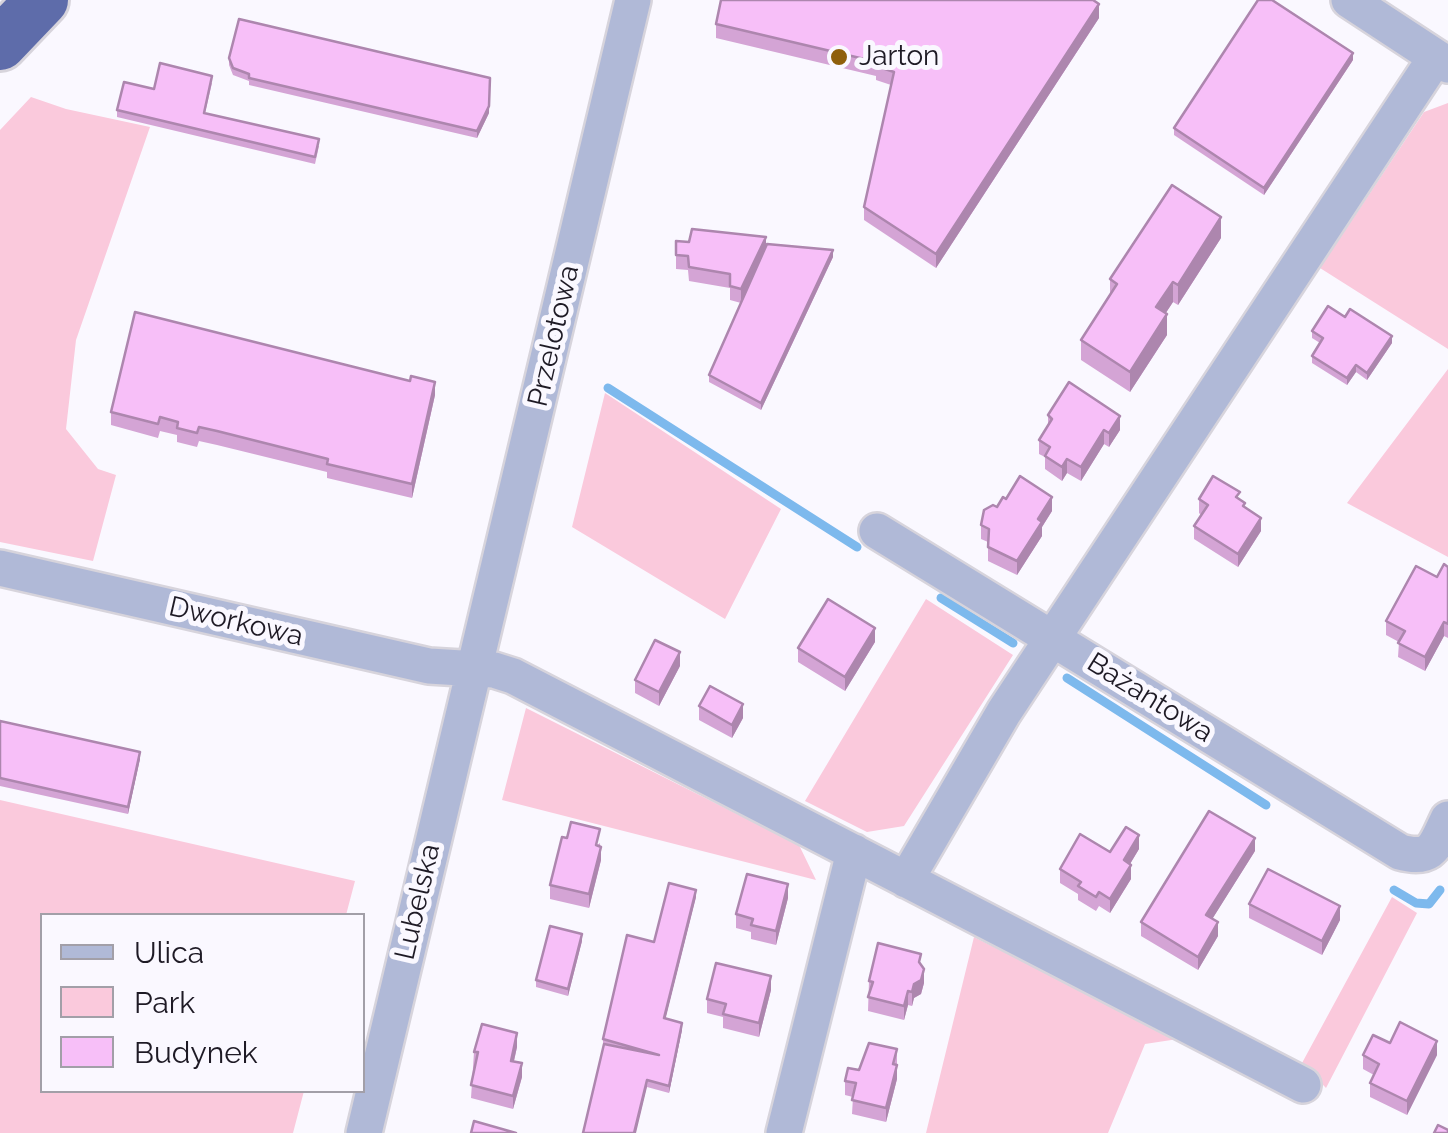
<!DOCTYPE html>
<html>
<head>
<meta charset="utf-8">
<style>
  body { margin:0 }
  #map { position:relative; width:1448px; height:1133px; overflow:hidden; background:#faf8ff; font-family:Raleway,sans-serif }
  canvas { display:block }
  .legend { position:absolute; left:40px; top:913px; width:325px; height:180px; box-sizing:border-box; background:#faf8ff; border:2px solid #a29fa8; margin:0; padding:12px 18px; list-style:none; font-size:30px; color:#1e1a25 }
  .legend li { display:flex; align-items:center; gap:20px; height:50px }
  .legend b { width:50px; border:2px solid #a29fa8 }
</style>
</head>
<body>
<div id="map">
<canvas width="1448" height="1133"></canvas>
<ul class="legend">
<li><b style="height:12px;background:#b0b9d7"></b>Ulica</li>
<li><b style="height:28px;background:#fac9dc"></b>Park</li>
<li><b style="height:28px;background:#f7bff8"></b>Budynek</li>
</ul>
</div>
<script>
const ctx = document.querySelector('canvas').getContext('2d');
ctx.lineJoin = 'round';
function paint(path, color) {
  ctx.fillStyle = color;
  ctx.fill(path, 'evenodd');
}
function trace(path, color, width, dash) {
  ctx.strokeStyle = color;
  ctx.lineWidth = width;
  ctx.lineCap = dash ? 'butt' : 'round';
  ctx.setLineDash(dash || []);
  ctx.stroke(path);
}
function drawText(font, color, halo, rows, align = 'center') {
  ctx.font = font + ' Raleway,sans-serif';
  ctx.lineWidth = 10;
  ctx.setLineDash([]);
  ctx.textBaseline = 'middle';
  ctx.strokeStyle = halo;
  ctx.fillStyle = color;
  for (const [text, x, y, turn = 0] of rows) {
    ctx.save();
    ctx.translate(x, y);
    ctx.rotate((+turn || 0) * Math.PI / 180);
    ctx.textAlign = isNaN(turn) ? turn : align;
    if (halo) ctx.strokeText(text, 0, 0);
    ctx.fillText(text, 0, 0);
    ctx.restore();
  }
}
const green = new Path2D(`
  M31,97L66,109L150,127L76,340L66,429L98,469L116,475L93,561L0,542V130Z
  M1448,103V349L1320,268L1424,112Z
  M1448,369V557L1347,503Z
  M605,393L781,509L725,619L572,527Z
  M926,599L1013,655L904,826L867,832L805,801Z
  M526,708L799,845L816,880L502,800Z
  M0,800L355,881L346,915L42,916V1090L304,1091L293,1133H0Z
  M1392,897L1417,913L1326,1088L1302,1063Z
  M974,937L1178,1039L1145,1044L1108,1133H926Z`);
const stream = new Path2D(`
  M608,388L857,547
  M941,598L1013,643
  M1067,678L1266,805
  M1394,890L1416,903L1429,904L1440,890`);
const minor = new Path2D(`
  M1349,0L1448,65
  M877,531L1400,852C1433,861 1435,846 1448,819
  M0,568L429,666L494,670L513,676L1303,1085
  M906,880L1004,712L1436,57
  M364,1133L633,0
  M784,1133L854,852`);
const highway = new Path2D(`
  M0,44L42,0`);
const wall = new Path2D(`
  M1099,18L936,268L864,220V207L891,85L876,80V76L716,38V24Z
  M229,58L490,78L489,113L477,138L249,85V81L233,75L229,65Z
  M1353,60L1264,195L1174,135V128Z
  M212,83L205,113L319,146L315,164L117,117V110L154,89Z
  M1221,238L1178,305L1173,302L1165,314L1167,335L1130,392L1081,360V340L1110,294V279Z
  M676,241L766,246L833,257L761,410L709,382V375L741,303L730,300V288L689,281L688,270L676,269Z
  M1312,331L1392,343L1367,380L1356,372L1347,385L1312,363V356L1320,343L1312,338Z
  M435,395L412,498L327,478V472L217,445L199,441L197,447L177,442V435L160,431L158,438L111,425V412Z
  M1048,415L1120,430L1109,447L1104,444L1081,481L1067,473L1062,481L1045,469V457L1039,454V440L1048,426Z
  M1006,499L1052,511L1042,527V536L1017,575L988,561V542L981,539V525Z
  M1199,499L1240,500L1261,531L1238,567L1194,539V526L1201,515L1199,513Z
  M1448,567V638L1444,636L1425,671L1398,657L1399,642L1386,635V621Z
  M875,642L845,691L798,662V648Z
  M680,666L659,706L635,693V680Z
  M699,706L743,718L732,738L699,720Z
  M0,721L140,759L128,814L0,786Z
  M600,843L601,860L589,908L550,899V885Z
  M1139,849L1130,864L1131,879L1110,913L1099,906L1096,911L1078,900V894L1060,883V869L1110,852Z
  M1255,851L1212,919L1218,936L1198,970L1141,936V922Z
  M696,897L665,1019L682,1030L669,1093L647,1087L603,1046V1039L654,942Z
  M788,898L776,945L751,939V932L736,928V914Z
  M1249,904L1340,920L1322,955L1249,918Z
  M582,941L568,996L536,987V980Z
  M921,964L924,983L921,994L914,998L912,1006L908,1005L904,1020L868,1011L869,981Z
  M771,990L759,1037L723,1028V1017L707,1013V999Z
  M1390,1043L1437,1055L1407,1115L1370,1097V1083L1374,1075L1363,1069V1055Z
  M517,1047L514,1061L522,1077L513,1109L471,1098L474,1052Z
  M897,1049V1079L886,1122L852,1114L853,1097L845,1095V1081L859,1070Z`);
const shadedWall = new Path2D(`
  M1099,4V18L936,268V254Z
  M1353,53V60L1264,195V188Z
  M489,106V113L477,138V131Z
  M1221,217V238L1178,305V285Z
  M766,237V251L741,303V289Z
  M833,250V257L761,410V403Z
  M1173,282V302L1156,328V307Z
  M1167,314V335L1130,392V372Z
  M1392,336V343L1367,380V373Z
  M1356,365V372L1347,385V378Z
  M435,382V395L412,498V484Z
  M1120,416V430L1109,447V433Z
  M1104,430V444L1081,481V467Z
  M1067,459V473L1062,481V467Z
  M1052,497V511L1042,527V536L1017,575V561L1038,519Z
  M1261,518V531L1238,567V554Z
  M1444,622V636L1425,671V657Z
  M875,628V642L845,691V677Z
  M680,652V666L659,706V692Z
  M743,704V718L732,738V725Z
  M140,752V759L128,814V807Z
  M1139,835V849L1124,874V860Z
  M1255,838V851L1206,929V915Z
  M601,847V860L589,908V894Z
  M1131,865V879L1110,913V899Z
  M788,884V898L776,945V931Z
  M696,890V897L664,1025V1018Z
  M1340,906V920L1322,955V941Z
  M1218,922V936L1198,970V957Z
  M582,934V941L568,996V989Z
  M924,969V983L921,994L914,998L912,1006V992L914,984Z
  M771,976V990L759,1037V1023Z
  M908,991V1005L904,1020V1006Z
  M682,1023V1030L669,1093V1086Z
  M517,1033V1047L511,1074V1061Z
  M1437,1041V1055L1407,1115V1101Z
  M522,1063V1077L513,1109V1096Z
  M897,1065V1079L886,1122V1108Z
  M647,1080V1087L636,1133H634Z`);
const building = new Path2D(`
  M721,0H1093L1099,4L936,254L864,207L894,72L876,66L877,62L716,24Z
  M1258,0H1272L1353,53L1264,188L1174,128Z
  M239,19L490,78L489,106L477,131L249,78V74L233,68L229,58Z
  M160,63L212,76L204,113L319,139L315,157L117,110L124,82L154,89Z
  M1172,185L1221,217L1178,285L1173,282L1156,307L1167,314L1130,372L1081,340L1117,284L1110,279Z
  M692,229L766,237L741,289L730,286V274L689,267L688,256L676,255V241L689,242Z
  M767,244L833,250L761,403L709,375Z
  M1328,306L1345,317L1350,309L1392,336L1367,373L1356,365L1347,378L1312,356L1323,338L1312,331Z
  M135,312L410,381L411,376L435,382L412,484L327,464L328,459L217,431L199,427L197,433L177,428L178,422L160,417L158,424L111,412Z
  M1069,382L1120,416L1109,433L1104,430L1081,467L1067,459L1062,467L1045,456L1050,447L1039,440L1052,419L1048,415Z
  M1020,476L1052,497L1038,519L1042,522L1017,561L988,547L989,529L981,525L984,510L993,505L997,507L1003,497L1006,499Z
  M1213,476L1240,492L1236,497L1245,503L1243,506L1261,518L1238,554L1194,526L1208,505L1199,499Z
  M1444,564L1448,567V624L1444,622L1425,657L1398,643L1405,631L1386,621L1416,566L1437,577Z
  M828,599L875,628L845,677L798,648Z
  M655,640L680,652L659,692L635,680Z
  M710,686L743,704L732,725L699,706Z
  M0,721L140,752L128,807L0,778Z
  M1209,811L1255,838L1206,915L1218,922L1198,957L1141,922Z
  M571,822L600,829L596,845L601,847L589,894L550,885L562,837L567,838Z
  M1126,827L1139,835L1124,860L1131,865L1110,899L1099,892L1096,897L1078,886L1081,882L1060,869L1080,834L1110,852Z
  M1268,869L1340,906L1322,941L1249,904Z
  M747,874L788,884L776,931L751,925L753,919L736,914Z
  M669,883L696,890L664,1018L682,1023L669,1086L647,1080L634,1133H583L604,1044L659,1055L603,1039L627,935L654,942Z
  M550,926L582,934L568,989L536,980Z
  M878,943L921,954L919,962L924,969L921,980L914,984L912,992L908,991L904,1006L868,997L873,982L869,981Z
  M716,963L771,976L759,1023L723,1014L726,1004L707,999Z
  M1400,1022L1437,1041L1407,1101L1370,1083L1379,1064L1363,1055L1373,1035L1390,1043Z
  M482,1024L517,1033L511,1061L522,1063L513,1096L471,1085L478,1052H474Z
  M869,1043L897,1049L893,1064L897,1065L886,1108L852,1100L856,1083L845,1081L848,1068L859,1070Z
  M474,1121L516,1133H471Z
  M1438,1125L1448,1130V1133H1434Z`);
const markers = [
  [839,57,10,"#8f5f0b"]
];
const poiNames = [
  ["Jarton",859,57]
];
const streetNames = [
  ["Przelotowa",554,336,-77],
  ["Dworkowa",236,622,13],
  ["Bażantowa",1150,698,32],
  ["Lubelska",418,902,-77]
];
paint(green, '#fac9dc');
trace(stream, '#7db9ed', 9);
trace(minor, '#d7d4dc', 40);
trace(highway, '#d7d4dc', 58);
trace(minor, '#b0b9d7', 35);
trace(highway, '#5e6caa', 52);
paint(wall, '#d4a4d5');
paint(shadedWall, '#ad86ae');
paint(building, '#f7bff8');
trace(building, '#ad86ae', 2.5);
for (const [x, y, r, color] of markers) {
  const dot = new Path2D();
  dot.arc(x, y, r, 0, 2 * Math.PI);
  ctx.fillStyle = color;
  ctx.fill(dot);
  trace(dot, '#faf8ff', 4);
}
drawText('28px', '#1e1a25', '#faf8ff', poiNames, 'left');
drawText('28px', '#1e1a25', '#faf8ff', streetNames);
</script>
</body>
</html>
